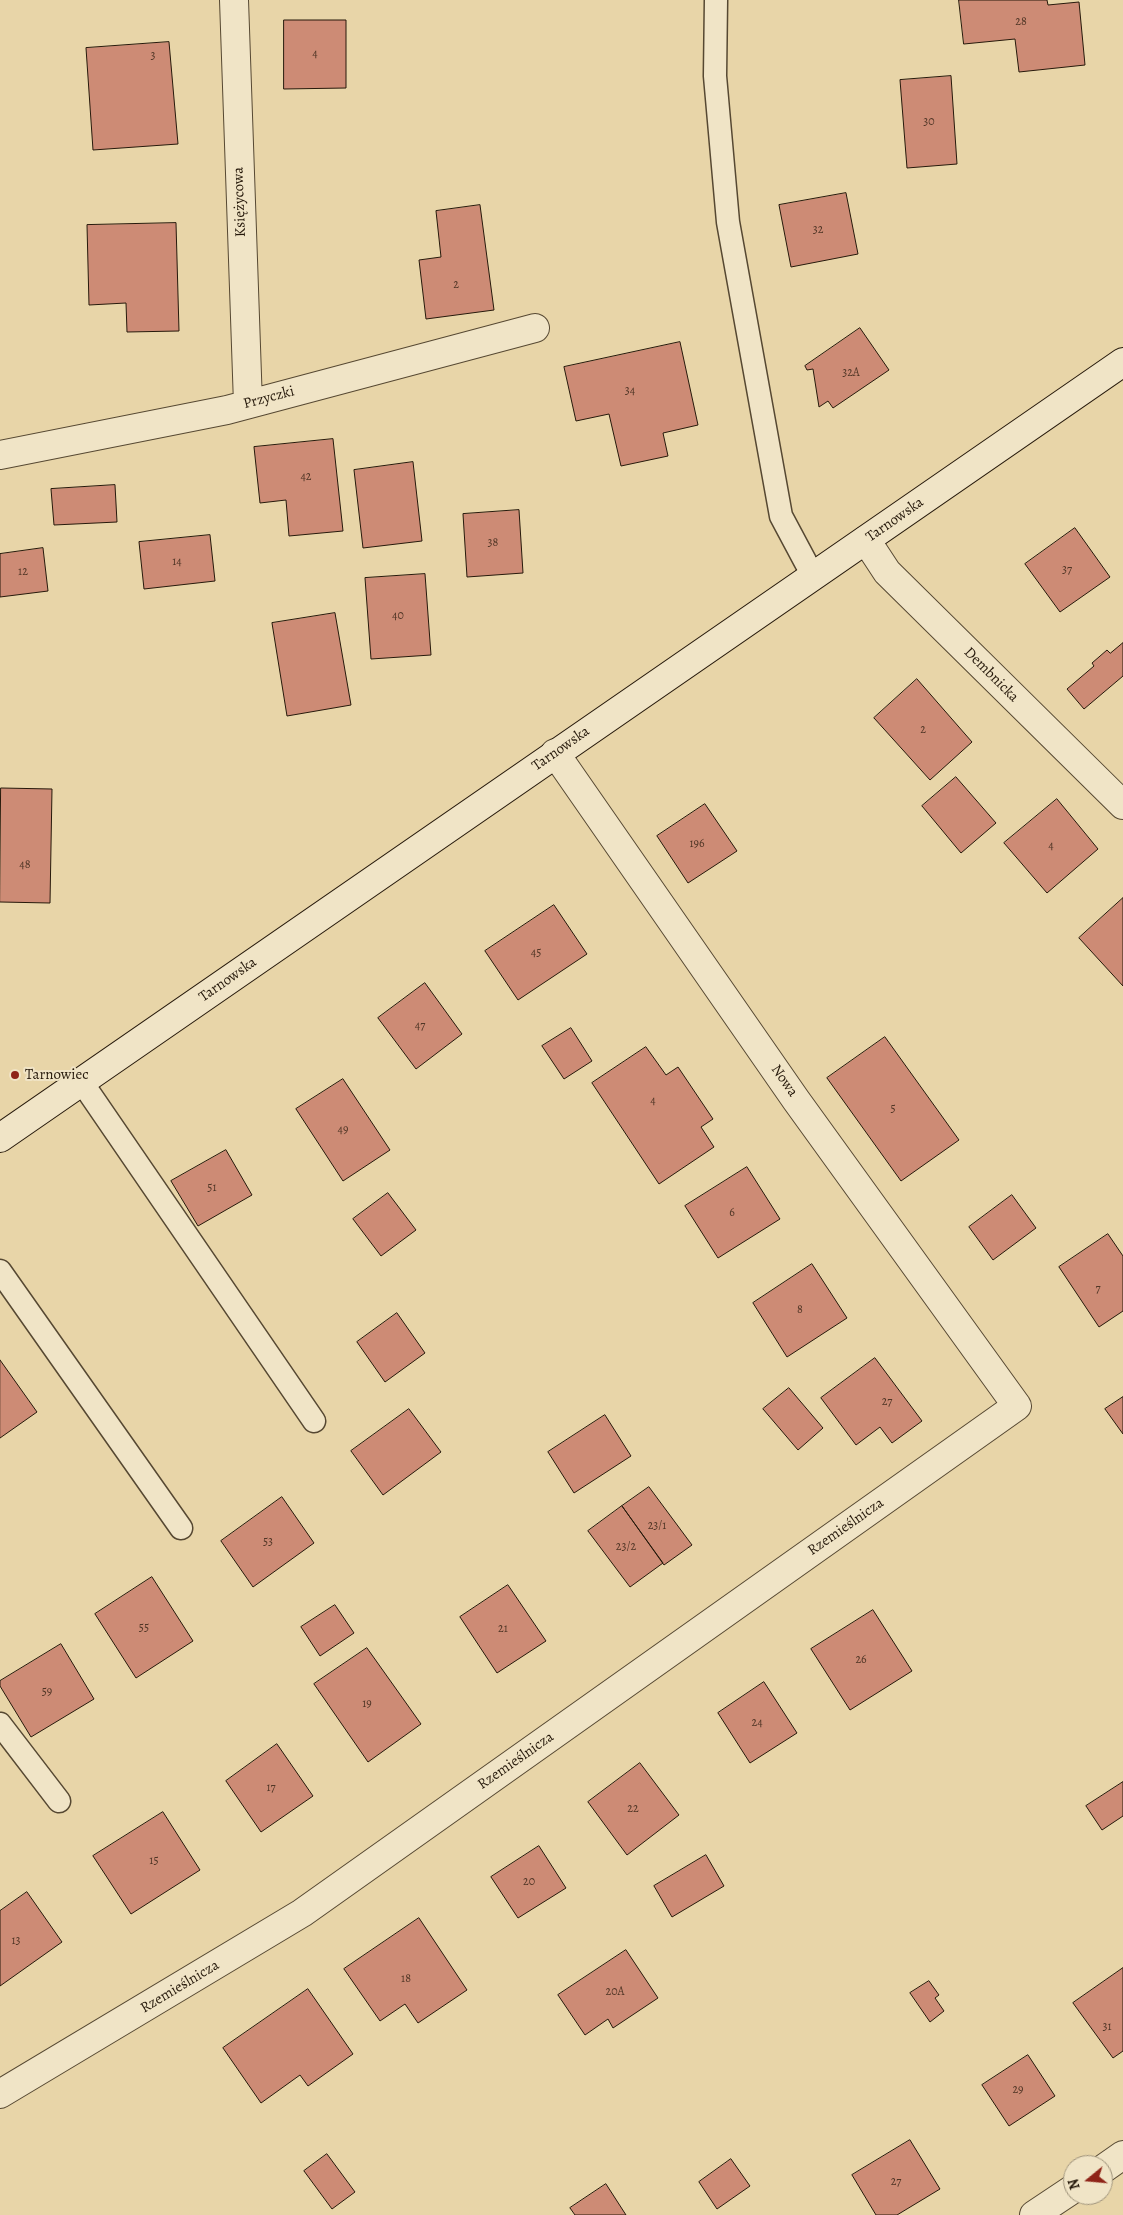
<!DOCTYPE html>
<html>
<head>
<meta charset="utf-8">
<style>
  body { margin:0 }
  #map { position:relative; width:1123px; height:2215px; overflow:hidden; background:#e8d5a8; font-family:Alegreya,serif }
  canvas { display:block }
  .north { position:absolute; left:1063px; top:2155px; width:50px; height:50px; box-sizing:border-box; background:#f0e4c6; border:1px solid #9f937b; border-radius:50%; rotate:253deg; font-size:14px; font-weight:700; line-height:20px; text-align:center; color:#26190b }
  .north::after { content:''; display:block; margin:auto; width:18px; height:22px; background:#8f2418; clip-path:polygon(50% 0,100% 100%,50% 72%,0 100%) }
</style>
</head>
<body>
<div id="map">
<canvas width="1123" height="2215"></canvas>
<div class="north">N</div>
</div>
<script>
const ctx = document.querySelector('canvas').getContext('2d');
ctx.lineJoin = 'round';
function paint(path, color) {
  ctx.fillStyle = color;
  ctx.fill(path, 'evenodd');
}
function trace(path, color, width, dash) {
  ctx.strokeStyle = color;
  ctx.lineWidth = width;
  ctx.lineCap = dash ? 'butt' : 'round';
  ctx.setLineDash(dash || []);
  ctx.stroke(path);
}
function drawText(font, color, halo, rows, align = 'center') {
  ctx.font = font + ' Alegreya,serif';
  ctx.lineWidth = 4;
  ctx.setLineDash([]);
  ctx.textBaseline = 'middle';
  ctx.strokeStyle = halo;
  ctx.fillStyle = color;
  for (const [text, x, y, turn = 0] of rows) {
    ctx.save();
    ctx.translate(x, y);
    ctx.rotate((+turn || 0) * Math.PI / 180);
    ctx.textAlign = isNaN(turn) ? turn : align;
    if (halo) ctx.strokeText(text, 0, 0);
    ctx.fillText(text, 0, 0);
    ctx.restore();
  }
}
const building = new Path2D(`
  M959,0H1047L1048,5L1079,2L1085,65L1019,72L1015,39L964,44Z
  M284,20H346V88L284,89Z
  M169,42L178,144L93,150L86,48Z
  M951,76L957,164L907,168L900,80Z
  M846,193L858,254L791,267L779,205Z
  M480,205L494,310L426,319L419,260L441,257L436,211Z
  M176,223L179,331L127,332L126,303L89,305L87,225Z
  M860,328L889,370L833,408L828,401L819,407L813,369L807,370L805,366Z
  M680,342L698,425L663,433L668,456L621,466L609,414L576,421L564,367Z
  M333,439L343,531L289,536L286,500L260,503L254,447Z
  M413,462L422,541L363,548L354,470Z
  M115,485L117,522L54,525L51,489Z
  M519,510L523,573L467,577L463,514Z
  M1075,528L1110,577L1060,612L1025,564Z
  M210,535L215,581L144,589L139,542Z
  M43,548L48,591L0,597V554Z
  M425,574L431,655L371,659L365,578Z
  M335,613L351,705L287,716L272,623Z
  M1123,643V676L1084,709L1067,689L1094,666L1092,663L1107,650L1110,653Z
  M917,679L972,742L930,780L874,718Z
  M956,777L996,823L961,853L922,806Z
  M1,788L52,789L50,903L0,902Z
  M1057,799L1098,849L1047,893L1004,843Z
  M705,804L737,851L688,883L657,836Z
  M1123,898V986L1079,938Z
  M554,905L587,954L518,1000L485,951Z
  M425,983L462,1034L416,1069L378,1018Z
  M571,1028L592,1061L564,1079L542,1046Z
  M885,1037L959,1140L901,1181L827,1078Z
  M646,1047L666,1075L678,1067L713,1119L701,1127L714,1147L659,1184L592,1083Z
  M343,1079L390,1150L343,1181L296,1109Z
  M226,1150L252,1195L198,1226L171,1181Z
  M747,1167L780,1219L718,1258L685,1206Z
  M388,1193L416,1230L381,1256L353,1219Z
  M1012,1195L1036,1228L993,1260L969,1227Z
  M1108,1234L1123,1256V1311L1099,1327L1059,1267Z
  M812,1264L847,1318L787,1357L753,1303Z
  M397,1313L425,1353L385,1382L357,1342Z
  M875,1358L922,1421L892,1443L880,1427L856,1445L821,1398Z
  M0,1360L37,1412L0,1438Z
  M789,1388L823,1428L798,1450L763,1409Z
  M1123,1397V1434L1105,1409Z
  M409,1409L441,1452L383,1495L351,1451Z
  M605,1415L631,1456L574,1493L548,1452Z
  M649,1487L692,1545L664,1565L622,1506Z
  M282,1497L314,1543L253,1587L221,1541Z
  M622,1506L663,1563L630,1587L588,1531Z
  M152,1577L193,1641L136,1678L95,1614Z
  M508,1585L546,1641L497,1673L460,1617Z
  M335,1605L354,1633L320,1656L301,1627Z
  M873,1610L912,1671L850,1710L811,1649Z
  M61,1644L94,1699L31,1737L0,1686V1681Z
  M367,1648L421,1724L368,1762L314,1684Z
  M764,1682L797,1733L750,1763L718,1713Z
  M277,1744L313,1796L261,1832L226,1781Z
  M640,1763L679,1815L627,1855L588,1802Z
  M1123,1782V1816L1102,1830L1086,1806Z
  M163,1812L200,1870L131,1914L93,1856Z
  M539,1846L566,1888L518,1918L491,1877Z
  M706,1855L724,1886L672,1917L654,1886Z
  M27,1892L62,1942L0,1986V1911Z
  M419,1918L467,1990L418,2023L405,2004L380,2021L344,1969Z
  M626,1950L658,1998L613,2028L608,2019L585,2035L558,1995Z
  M1123,1968V2051L1113,2058L1073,2003Z
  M929,1981L939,1995L935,1998L944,2011L930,2022L910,1993Z
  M308,1989L353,2054L308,2086L300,2075L261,2103L223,2048Z
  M1028,2055L1055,2096L1009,2126L982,2085Z
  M910,2140L940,2189L897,2215H876L852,2175Z
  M327,2154L355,2192L332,2209L304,2171Z
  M731,2159L750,2186L717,2209L699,2182Z
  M606,2184L626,2215H575L570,2208Z`);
const service = new Path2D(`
  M716,0L715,76L728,222L781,516L813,576
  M81,1081L314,1421
  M0,1271L181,1528
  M0,1724L59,1801`);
const minor = new Path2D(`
  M234,0L248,404
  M0,455L227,410L535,328
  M866,540L887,572L1123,805
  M0,2094L302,1913L1017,1406L796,1100L555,753
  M1103,2169L1123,2155
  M1034,2215L1073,2189`);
const secondary = new Path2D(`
  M0,1138L1123,362`);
const markers = [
  [15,1075,5,"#8f2418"]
];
const numberNames = [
  ["28",1021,22],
  ["4",315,54],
  ["3",153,56],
  ["30",929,122],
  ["32",818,230],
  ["2",456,285],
  ["32A",851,373],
  ["34",630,391],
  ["42",306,477],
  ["38",493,543],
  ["14",177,562],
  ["37",1067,570],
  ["12",23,572],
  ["40",398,616],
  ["2",923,730],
  ["196",697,844],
  ["4",1051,846],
  ["48",25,865],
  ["45",536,953],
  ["47",420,1026],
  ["4",653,1101],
  ["5",893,1109],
  ["49",343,1130],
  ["51",212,1188],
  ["6",732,1213],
  ["7",1098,1289],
  ["8",800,1310],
  ["27",887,1402],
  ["23/1",657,1526],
  ["53",268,1542],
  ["23/2",626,1547],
  ["55",144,1628],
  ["21",503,1629],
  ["26",861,1660],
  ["59",47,1692],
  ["19",367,1704],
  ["24",757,1723],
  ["17",271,1788],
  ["22",633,1809],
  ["15",154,1861],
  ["20",529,1882],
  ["13",16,1941],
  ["18",406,1979],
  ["20A",615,1992],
  ["31",1107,2027],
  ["29",1018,2090],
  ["27",896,2182]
];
const streetNames = [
  ["Księżycowa",240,202,-92],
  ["Przyczki",269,398,-15],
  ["Tarnowska",895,520,-35],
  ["Dembnicka",991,675,45],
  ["Tarnowska",561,749,-35],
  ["Tarnowska",228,980,-35],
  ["Nowa",784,1081,55],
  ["Rzemieślnicza",846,1527,-35],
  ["Rzemieślnicza",516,1761,-35],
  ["Rzemieślnicza",180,1987,-31]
];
const poiNames = [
  ["Tarnowiec",25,1075]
];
paint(building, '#cd8b75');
trace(building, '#26190b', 1);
trace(service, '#564832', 25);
trace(minor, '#564832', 30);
trace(secondary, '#26190b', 30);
trace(service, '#f0e4c6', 22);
trace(minor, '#f0e4c6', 28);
trace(secondary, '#f0e4c6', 28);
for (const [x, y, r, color] of markers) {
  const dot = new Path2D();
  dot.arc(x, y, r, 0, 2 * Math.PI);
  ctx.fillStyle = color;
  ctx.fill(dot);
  trace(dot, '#f0e4c6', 2);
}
drawText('12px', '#503626', null, numberNames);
drawText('15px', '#26190b', '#f0e4c6', streetNames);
drawText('15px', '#26190b', '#f0e4c6', poiNames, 'left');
</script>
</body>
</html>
